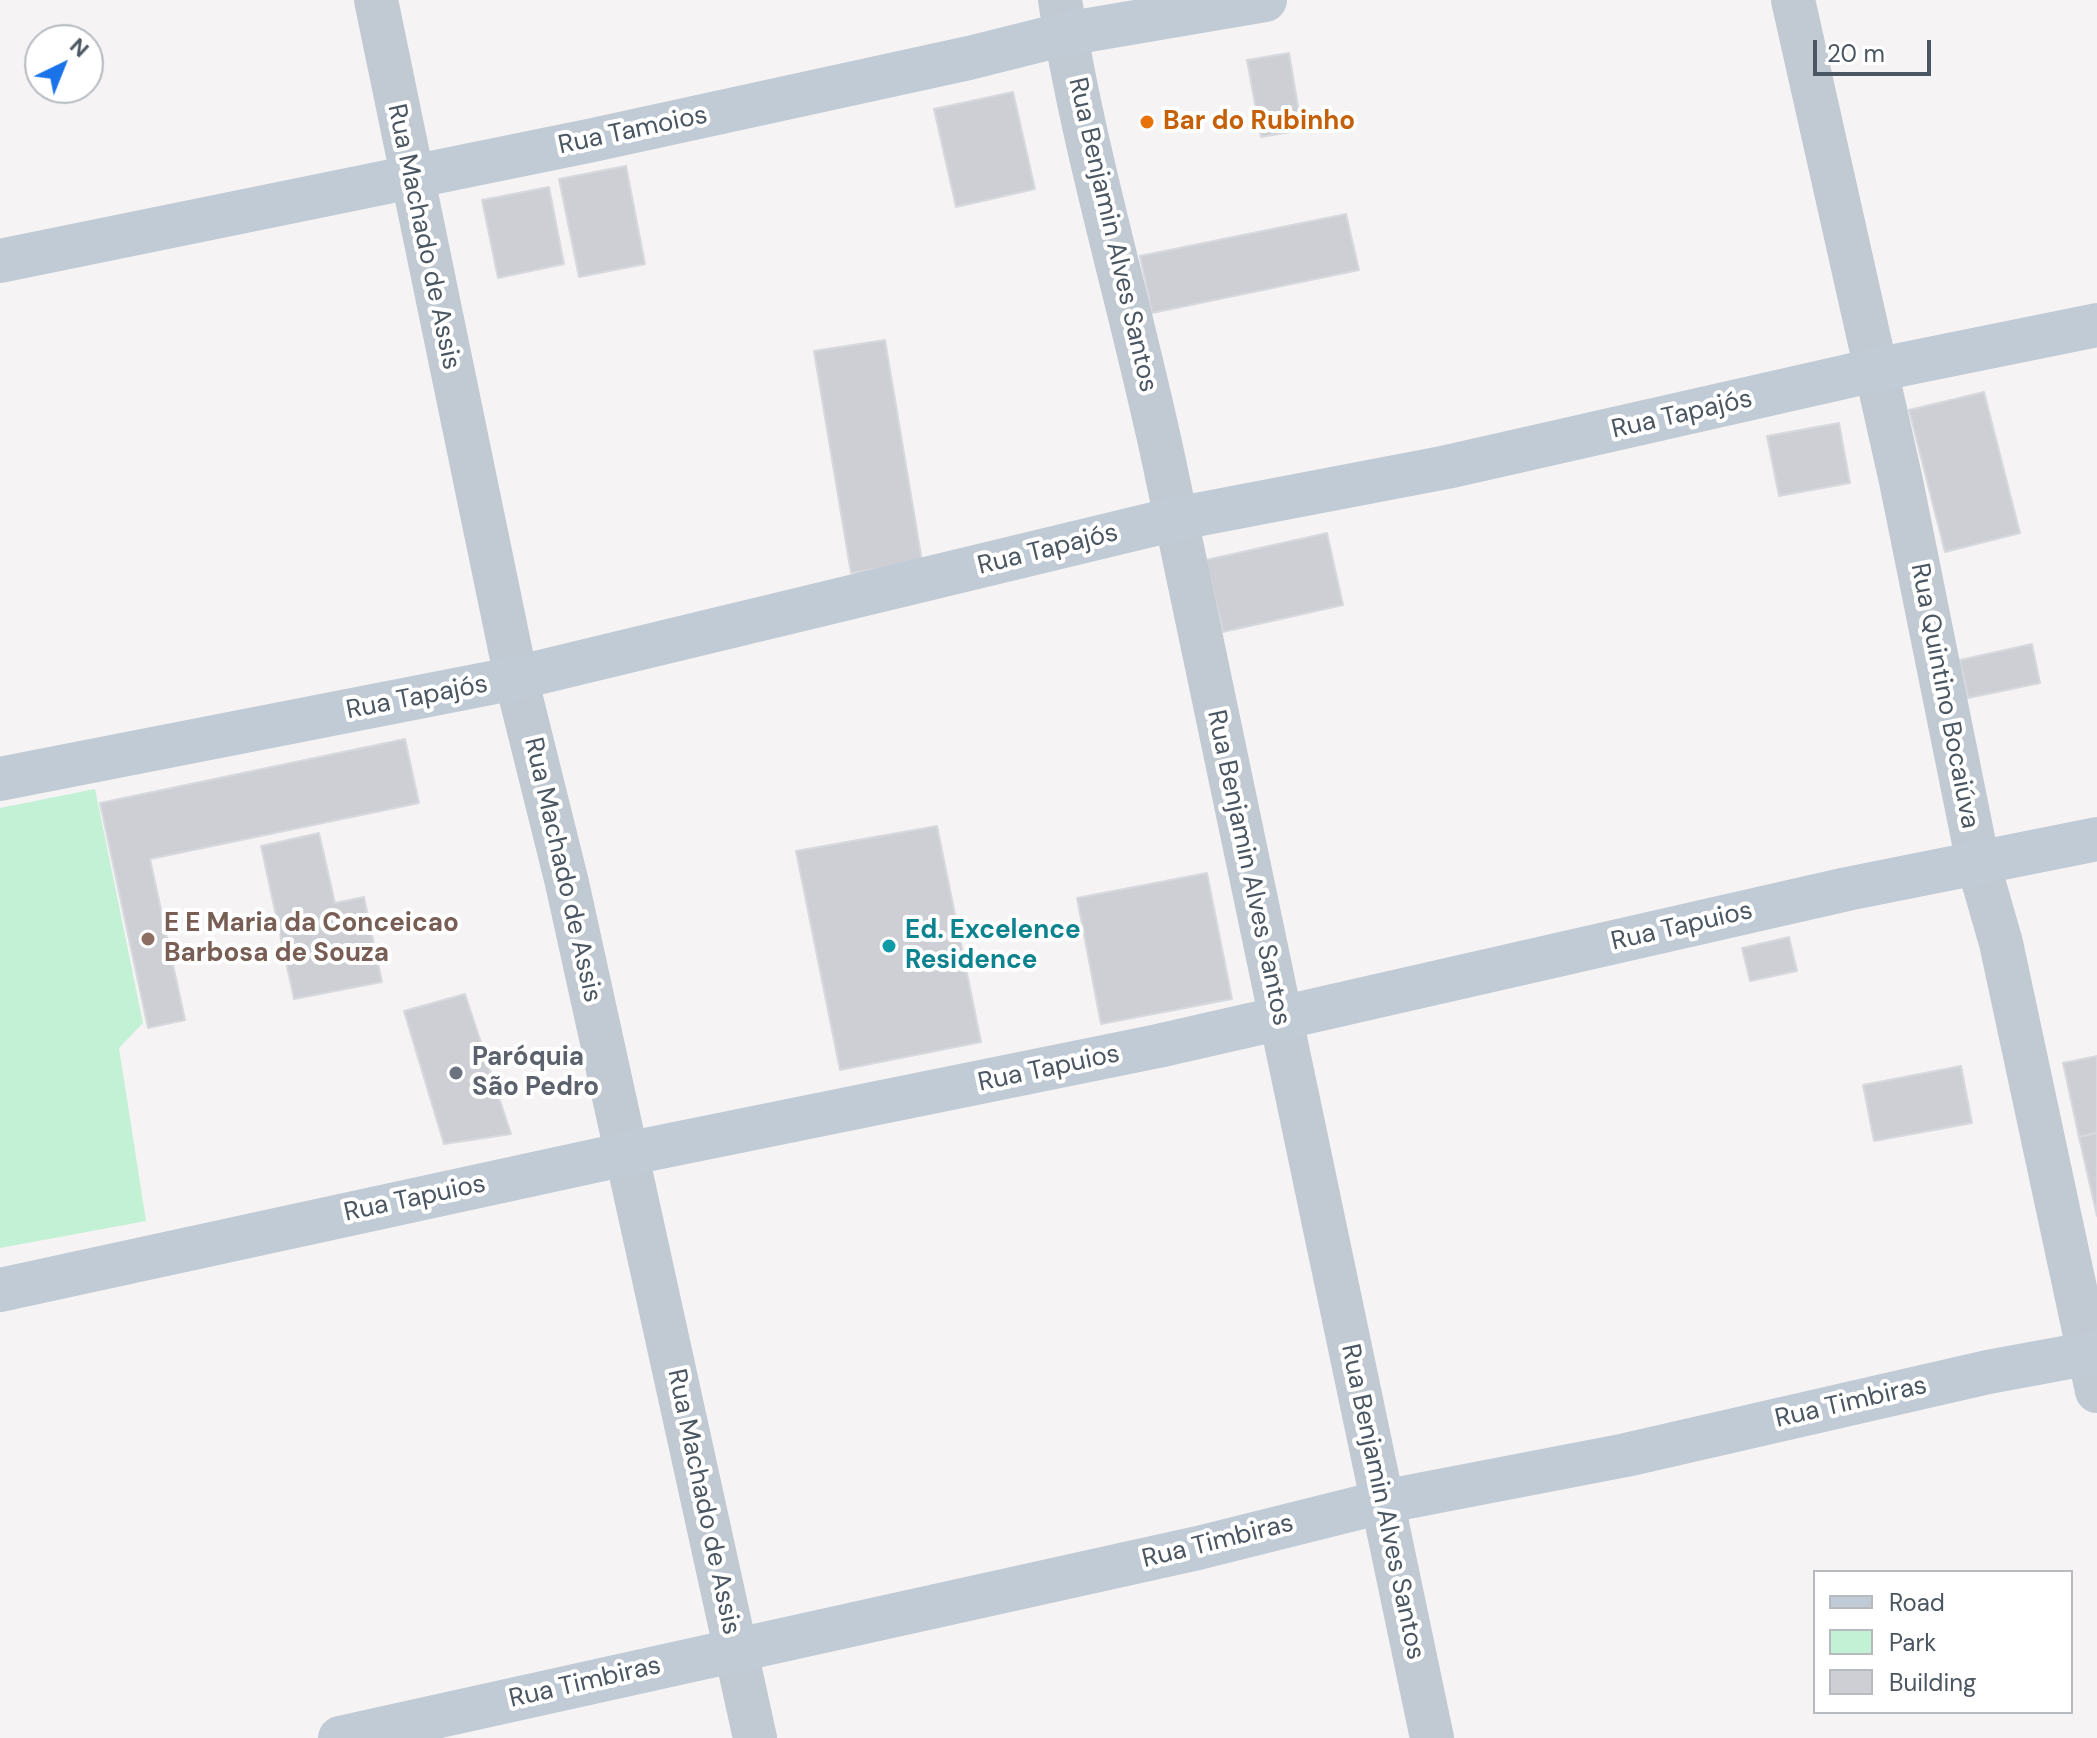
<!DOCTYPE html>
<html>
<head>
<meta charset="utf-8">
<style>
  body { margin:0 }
  #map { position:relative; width:2097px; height:1738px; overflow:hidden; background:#f5f3f3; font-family:"DM Sans",sans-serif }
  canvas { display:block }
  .legend { position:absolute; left:1813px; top:1570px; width:260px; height:144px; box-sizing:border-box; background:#fff; border:2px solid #b7bbc0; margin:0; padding:10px 14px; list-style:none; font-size:24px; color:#4a5661 }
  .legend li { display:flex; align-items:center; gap:16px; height:40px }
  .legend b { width:40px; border:2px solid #b7bbc0 }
  .north { position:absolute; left:24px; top:24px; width:80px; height:80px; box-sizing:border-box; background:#fff; border:2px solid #b7bbc0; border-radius:50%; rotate:43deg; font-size:22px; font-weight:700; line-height:32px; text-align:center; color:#4a5661 }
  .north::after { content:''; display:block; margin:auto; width:28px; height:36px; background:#1a73e8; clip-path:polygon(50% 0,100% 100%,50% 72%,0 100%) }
  .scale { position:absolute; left:1813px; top:40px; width:118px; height:36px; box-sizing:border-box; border:4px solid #4a5661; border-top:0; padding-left:10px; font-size:24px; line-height:28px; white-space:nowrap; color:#4a5661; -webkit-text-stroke:6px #fff; paint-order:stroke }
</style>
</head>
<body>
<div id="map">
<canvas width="2097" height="1738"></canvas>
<ul class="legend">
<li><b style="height:10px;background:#c1cbd6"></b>Road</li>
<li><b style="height:22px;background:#c3f1d5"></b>Park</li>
<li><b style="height:22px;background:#cdcfd5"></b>Building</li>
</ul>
<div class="north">N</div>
<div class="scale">20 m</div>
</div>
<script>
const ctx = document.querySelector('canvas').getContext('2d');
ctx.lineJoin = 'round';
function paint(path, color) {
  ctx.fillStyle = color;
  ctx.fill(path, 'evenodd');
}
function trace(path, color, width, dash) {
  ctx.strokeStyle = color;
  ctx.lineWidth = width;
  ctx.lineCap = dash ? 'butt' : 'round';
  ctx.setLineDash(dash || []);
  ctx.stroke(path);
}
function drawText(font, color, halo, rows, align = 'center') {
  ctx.font = font + ' "DM Sans",sans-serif';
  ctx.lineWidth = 8;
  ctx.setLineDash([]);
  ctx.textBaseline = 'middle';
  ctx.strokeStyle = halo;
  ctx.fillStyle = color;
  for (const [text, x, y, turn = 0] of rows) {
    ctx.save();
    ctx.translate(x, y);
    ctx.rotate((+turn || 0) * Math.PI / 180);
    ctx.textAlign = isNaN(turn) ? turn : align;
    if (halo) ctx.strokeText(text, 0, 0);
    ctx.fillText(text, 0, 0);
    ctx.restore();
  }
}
const green = new Path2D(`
  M95,789L143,1023L119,1048L146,1221L0,1248V808Z`);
const building = new Path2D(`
  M1289,53L1302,130L1261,137L1247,60Z
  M1013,92L1035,189L956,207L934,109Z
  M626,166L645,264L579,277L559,179Z
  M549,187L564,264L498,278L482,200Z
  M1346,214L1359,270L1152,313L1140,256Z
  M885,340L922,561L851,573L814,351Z
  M1984,392L2020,533L1945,552L1909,410Z
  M1839,423L1850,483L1779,496L1767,436Z
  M1327,533L1343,605L1223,632L1206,560Z
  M2032,644L2040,683L1968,698L1960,660Z
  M405,739L419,803L150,859L185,1020L148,1028L100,803Z
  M937,826L981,1042L840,1070L796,851Z
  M319,833L335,903L364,897L382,982L294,999L261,846Z
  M1207,873L1232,999L1101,1024L1077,898Z
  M1789,937L1797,971L1750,981L1742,948Z
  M465,994L511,1134L444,1144L404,1011Z
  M2097,1056V1133L2079,1137L2063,1063Z
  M1961,1066L1972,1123L1874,1141L1863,1085Z
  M2097,1133V1216L2079,1137Z`);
const street = new Path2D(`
  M376,0L516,678L567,883L755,1738
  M1060,0C1085,158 1133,313 1166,471C1253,893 1340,1316 1432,1738
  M1793,0L1901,481L1978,863L2001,943L2097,1391`);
const secondary = new Path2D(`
  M0,261L593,140L969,58L1065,34L1265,0
  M0,779L516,678L1175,519L1447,467L1875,370L2097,325
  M0,1290L626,1154L1158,1046L1847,889L2097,839
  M340,1738L1198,1548L1382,1502L1626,1455L1988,1372L2097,1352`);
const markers = [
  [1147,122,8,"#e8710a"],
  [148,939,8,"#8d6e63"],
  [889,946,8,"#0f9aa8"],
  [456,1073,8,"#6b7280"]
];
const foodNames = [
  ["Bar do Rubinho",1163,122]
];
const streetNames = [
  ["Rua Tamoios",633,131,-12],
  ["Rua Benjamin Alves Santos",1112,235,77],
  ["Rua Machado de Assis",423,237,78],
  ["Rua Tapajós",1682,415,-13],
  ["Rua Tapajós",1048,550,-14],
  ["Rua Quintino Bocaiúva",1944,696,79],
  ["Rua Tapajós",417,698,-11],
  ["Rua Benjamin Alves Santos",1248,868,78],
  ["Rua Machado de Assis",562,870,77],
  ["Rua Tapuios",1682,927,-13],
  ["Rua Tapuios",1049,1069,-12],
  ["Rua Tapuios",415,1199,-12],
  ["Rua Timbiras",1851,1403,-13],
  ["Rua Machado de Assis",703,1502,78],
  ["Rua Benjamin Alves Santos",1382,1502,78],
  ["Rua Timbiras",1218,1542,-14],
  ["Rua Timbiras",585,1683,-13]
];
const educationNames = [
  ["E E Maria da Conceicao",164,924],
  ["Barbosa de Souza",164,954]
];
const cultureNames = [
  ["Ed. Excelence",905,931],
  ["Residence",905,961]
];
const worshipNames = [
  ["Paróquia",472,1058],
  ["São Pedro",472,1088]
];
paint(green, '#c3f1d5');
paint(building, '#cdcfd5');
trace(building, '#d7d9de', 2);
trace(street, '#c1cad2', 44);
trace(secondary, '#c1cbd6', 44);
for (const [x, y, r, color] of markers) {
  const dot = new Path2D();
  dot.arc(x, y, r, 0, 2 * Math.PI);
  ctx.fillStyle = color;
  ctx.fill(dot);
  trace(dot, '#fff', 3);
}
drawText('bold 26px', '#c56008', '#fff', foodNames, 'left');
drawText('26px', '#4a5661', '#fff', streetNames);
drawText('bold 26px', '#785e54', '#fff', educationNames, 'left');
drawText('bold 26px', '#0d838f', '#fff', cultureNames, 'left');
drawText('bold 26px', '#5b616d', '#fff', worshipNames, 'left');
</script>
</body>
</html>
